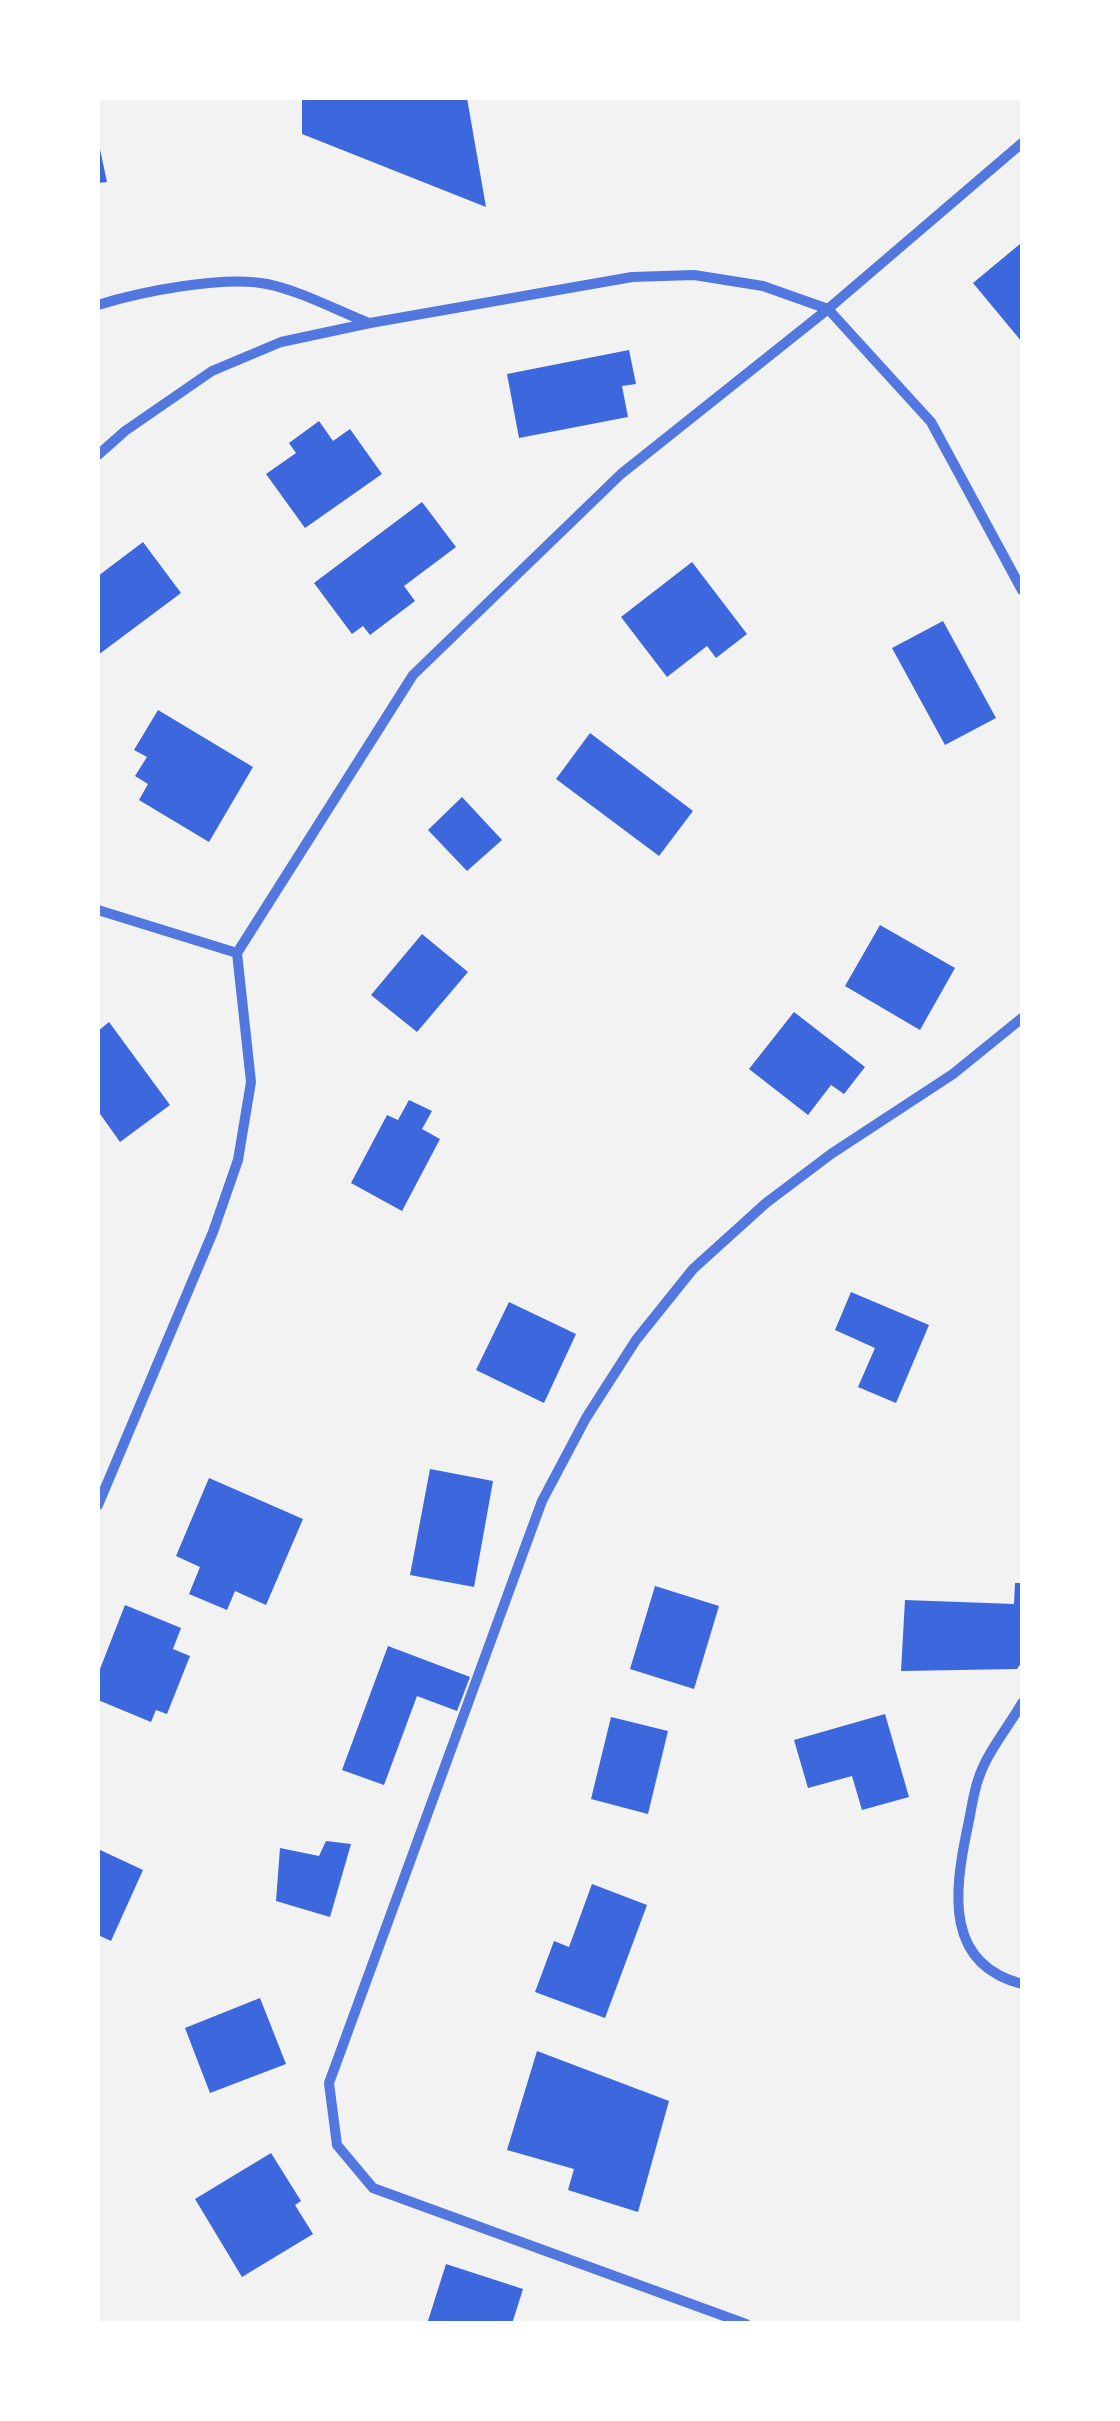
<!DOCTYPE html>
<html>
<head>
<meta charset="utf-8">
<style>
  body { margin:0 }
  #map { position:relative; width:1120px; height:2421px; overflow:hidden; background:#f2f2f2; font-family:"Exo 2",sans-serif }
  canvas { display:block }
  .frame { position:absolute; inset:0; border:100px solid #fff; pointer-events:none }
</style>
</head>
<body>
<div id="map">
<canvas width="1120" height="2421"></canvas>
<div class="frame"></div>
</div>
<script>
const ctx = document.querySelector('canvas').getContext('2d');
ctx.lineJoin = 'round';
function paint(path, color) {
  ctx.fillStyle = color;
  ctx.fill(path, 'evenodd');
}
function trace(path, color, width, dash) {
  ctx.strokeStyle = color;
  ctx.lineWidth = width;
  ctx.lineCap = dash ? 'butt' : 'round';
  ctx.setLineDash(dash || []);
  ctx.stroke(path);
}
const building = new Path2D(`
  M302,98H467L486,207L302,134Z
  M98,140L107,182L98,183Z
  M1020,244L1022,248V342L973,283Z
  M629,350L636,384L622,386L628,417L519,438L507,374Z
  M319,421L333,441L350,429L382,474L305,528L266,474L296,453L289,443Z
  M422,502L456,547L404,586L415,601L370,635L363,626L352,634L314,583Z
  M143,542L181,593L98,655V576Z
  M692,562L747,634L716,658L707,646L667,677L621,617Z
  M943,621L996,718L945,745L892,648Z
  M158,710L253,767L209,842L139,800L148,784L135,776L147,757L134,750Z
  M590,733L693,811L659,856L556,779Z
  M462,797L502,840L467,871L428,830Z
  M880,925L955,968L920,1030L845,986Z
  M422,934L468,972L417,1032L371,995Z
  M794,1012L865,1067L844,1094L831,1085L808,1115L749,1069Z
  M109,1022L170,1105L120,1142L98,1111V1031Z
  M409,1100L432,1111L422,1129L440,1139L402,1211L351,1183L387,1115L398,1120Z
  M851,1292L929,1325L896,1403L858,1387L875,1348L835,1330Z
  M509,1302L576,1334L544,1403L476,1370Z
  M430,1469L493,1481L474,1587L410,1575Z
  M209,1478L303,1519L266,1605L235,1591L227,1610L189,1594L200,1567L176,1556Z
  M1015,1583H1022V1662L1017,1669L901,1671L905,1600L1014,1604Z
  M655,1586L719,1606L694,1689L630,1669Z
  M125,1605L181,1628L173,1649L190,1656L167,1714L156,1710L151,1722L98,1700V1674Z
  M388,1646L470,1677L457,1711L417,1696L384,1785L342,1770Z
  M885,1714L909,1797L862,1810L852,1776L808,1788L794,1740Z
  M611,1717L668,1731L648,1814L591,1799Z
  M326,1841L351,1844L330,1917L276,1901L280,1848L319,1856Z
  M98,1849L143,1870L111,1941L98,1935Z
  M592,1884L647,1905L605,2018L535,1992L554,1941L569,1947Z
  M260,1998L286,2064L210,2093L185,2028Z
  M537,2051L669,2101L638,2212L568,2190L574,2169L507,2150Z
  M271,2153L301,2201L295,2205L313,2234L242,2277L195,2199Z
  M446,2264L523,2289L512,2324H427Z`);
const minor = new Path2D(`
  M98,305C139,292 224,275 267,284C301,291 336,310 369,323
  M98,455L125,431L212,371L281,342L370,323L632,277L694,275L763,286L828,309L931,422L1022,590
  M98,910L237,953
  M98,1505L213,1232L238,1160L251,1082L237,953L413,675L621,474L828,309L1022,143
  M1022,1703C1009,1726 988,1751 979,1777C973,1793 971,1813 967,1830C954,1893 945,1964 1022,1984
  M746,2324L373,2188L337,2145L329,2083L542,1501L586,1418L636,1340L693,1269L766,1203L831,1154L953,1074L1022,1018`);
paint(building, '#3d67dc');
trace(minor, '#5277de', 10);
</script>
</body>
</html>
